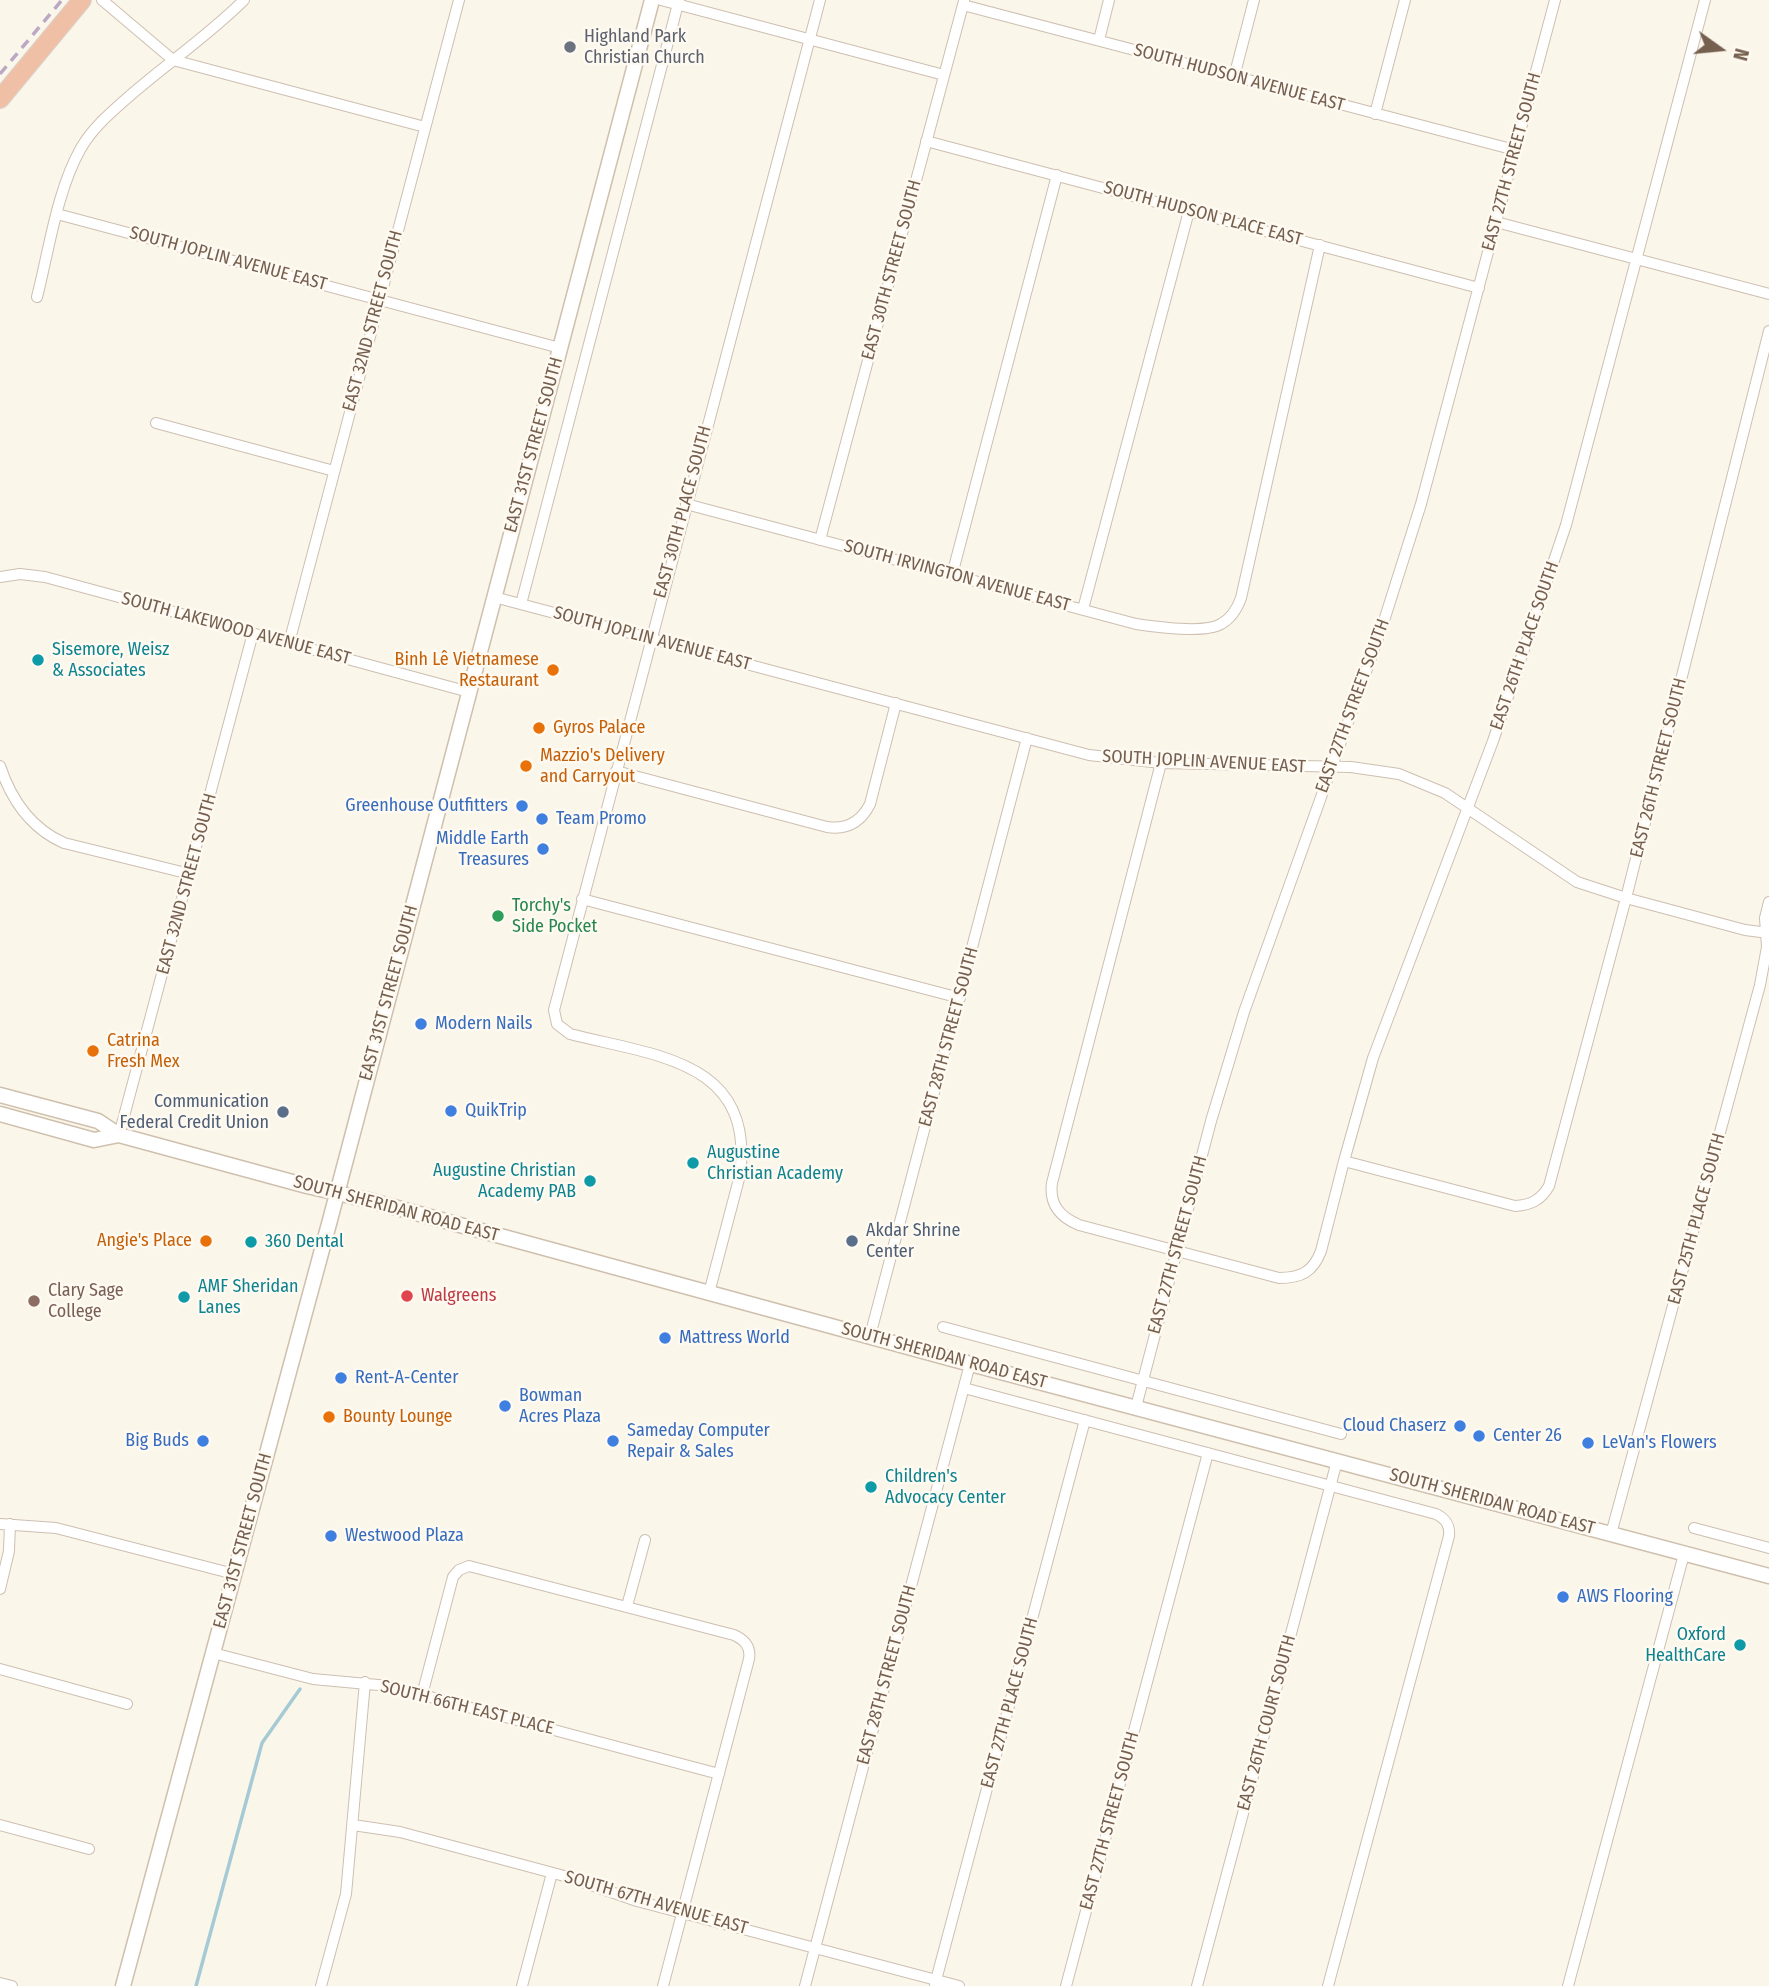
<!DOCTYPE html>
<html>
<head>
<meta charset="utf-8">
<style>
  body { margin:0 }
  #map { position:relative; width:1769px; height:1986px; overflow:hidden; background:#fbf6ea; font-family:"Fira Sans Condensed",sans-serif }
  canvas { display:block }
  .north { position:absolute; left:1685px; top:14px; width:70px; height:70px; -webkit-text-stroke:5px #fefaf1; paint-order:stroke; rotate:105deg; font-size:19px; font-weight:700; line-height:28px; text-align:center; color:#755f4f }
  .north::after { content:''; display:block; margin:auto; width:24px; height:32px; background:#755f4f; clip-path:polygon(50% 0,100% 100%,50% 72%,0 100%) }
</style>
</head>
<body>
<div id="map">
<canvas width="1769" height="1986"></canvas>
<div class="north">N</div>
</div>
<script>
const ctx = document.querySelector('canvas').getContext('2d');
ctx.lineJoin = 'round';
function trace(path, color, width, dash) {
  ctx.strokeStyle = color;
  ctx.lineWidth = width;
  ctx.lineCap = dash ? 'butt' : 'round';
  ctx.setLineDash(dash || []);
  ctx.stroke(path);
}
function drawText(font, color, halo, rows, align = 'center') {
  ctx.font = font + ' "Fira Sans Condensed",sans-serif';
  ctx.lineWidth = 5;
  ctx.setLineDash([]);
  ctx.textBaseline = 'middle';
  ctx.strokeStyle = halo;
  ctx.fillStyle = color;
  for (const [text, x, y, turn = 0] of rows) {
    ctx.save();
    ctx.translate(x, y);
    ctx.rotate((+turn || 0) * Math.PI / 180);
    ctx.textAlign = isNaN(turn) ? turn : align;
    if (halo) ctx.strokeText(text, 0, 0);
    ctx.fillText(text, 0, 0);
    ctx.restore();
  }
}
const stream = new Path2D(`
  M196,1986L262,1743L300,1689`);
const street = new Path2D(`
  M102,0L173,60L425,127
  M661,0L944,75
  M963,5L1515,150
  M1099,40L1109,0
  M1234,77L1254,0
  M1375,114L1405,0
  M926,141L1479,288
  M57,214L560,348
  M1496,222L1769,294
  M37,297C49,250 57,190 81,148C92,129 108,115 125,100C163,66 207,37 244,0
  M156,423L334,471
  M686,504L1136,624C1156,627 1204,634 1221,624C1232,618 1237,609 1241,598L1320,245
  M820,540L964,1
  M952,575L1057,175
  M0,577L20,574L45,577L469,692
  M494,597L1089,755L1161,763L1351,767L1399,774L1445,793L1577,882L1626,898L1745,930L1769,933
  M521,604L679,0
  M1083,609L1189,211
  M289,643L459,0
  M1161,763L1052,1183C1049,1205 1060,1217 1079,1225L1279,1278C1301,1278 1313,1272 1321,1251L1344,1161L1373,1058L1493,741L1566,525L1705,0
  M0,766C11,799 30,828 64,843L190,874
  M616,771L827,827C847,830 861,822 870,804L896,703
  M582,899L960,998
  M119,1135L253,633
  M1344,1161L1515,1206C1531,1205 1541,1200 1549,1186L1626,898L1769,331
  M709,1293L740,1175C755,1060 655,1056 570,1034L557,1024L554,1010L820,0
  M943,1327L1341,1434
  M870,1336L1027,738
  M964,1388L1436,1514C1446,1519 1450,1525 1449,1536L1328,1986
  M1136,1407L1211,1121L1244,1012L1382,627L1421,504L1555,0
  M0,1524L56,1528L234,1574
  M1694,1528L1769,1548
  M1611,1534L1760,985L1767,947L1765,918L1769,902
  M0,1589L9,1551L10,1524
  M627,1606L645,1540
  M213,1653L313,1679L389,1686L719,1774
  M0,1669L127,1704
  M422,1695L453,1577L459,1570L469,1566L734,1635C745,1640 751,1647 749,1659L663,1986
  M0,1825L89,1849
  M353,1825L400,1832L568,1877L637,1901L959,1986
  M0,1983L12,1986
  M935,1984L1085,1420
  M321,1986L346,1894L365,1682
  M522,1986L552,1873
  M805,1986L970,1364
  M1066,1986L1208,1453
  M1197,1986L1337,1461
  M1568,1986L1684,1554`);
const secondary = new Path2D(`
  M0,1095L98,1121L119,1135L307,1186L368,1200L952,1359L1769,1576
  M0,1114L94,1140L119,1135
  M123,1986L330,1220L652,0`);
const highway = new Path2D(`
  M0,99L82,0`);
const rail = new Path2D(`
  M0,74L62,0`);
const markers = [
  [570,47,7,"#6b7280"],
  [38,660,7,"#0f9aa8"],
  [553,670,7,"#e8710a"],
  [539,728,7,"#e8710a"],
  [526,766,7,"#e8710a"],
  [522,806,7,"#3f7fe0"],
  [542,819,7,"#3f7fe0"],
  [543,849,7,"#3f7fe0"],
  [498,916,7,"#2e9e5b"],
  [421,1024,7,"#3f7fe0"],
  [93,1051,7,"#e8710a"],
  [451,1111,7,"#3f7fe0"],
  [283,1112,7,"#5c6f8a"],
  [693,1163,7,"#0f9aa8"],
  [590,1181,7,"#0f9aa8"],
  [206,1241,7,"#e8710a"],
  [852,1241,7,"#5c6f8a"],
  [251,1242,7,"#0f9aa8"],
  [407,1296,7,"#e0444e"],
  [184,1297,7,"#0f9aa8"],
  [34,1301,7,"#8d6e63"],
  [665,1338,7,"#3f7fe0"],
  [341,1378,7,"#3f7fe0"],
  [505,1406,7,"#3f7fe0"],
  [329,1417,7,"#e8710a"],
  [1460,1426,7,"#3f7fe0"],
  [1479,1436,7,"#3f7fe0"],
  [203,1441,7,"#3f7fe0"],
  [613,1441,7,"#3f7fe0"],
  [1588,1443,7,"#3f7fe0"],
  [871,1487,7,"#0f9aa8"],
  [331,1536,7,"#3f7fe0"],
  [1563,1597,7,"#3f7fe0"],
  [1740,1645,7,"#0f9aa8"]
];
const worshipNames = [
  ["Highland Park",584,37],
  ["Christian Church",584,58]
];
const streetNames = [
  ["SOUTH HUDSON AVENUE EAST",1239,78,15],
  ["EAST 27TH STREET SOUTH",1512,162,-75],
  ["SOUTH HUDSON PLACE EAST",1203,214,15],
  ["SOUTH JOPLIN AVENUE EAST",228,259,15],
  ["EAST 30TH STREET SOUTH",892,270,-75],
  ["EAST 32ND STREET SOUTH",373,321,-75],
  ["EAST 31ST STREET SOUTH",534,445,-75],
  ["EAST 30TH PLACE SOUTH",683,512,-75],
  ["SOUTH IRVINGTON AVENUE EAST",957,576,15],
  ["SOUTH LAKEWOOD AVENUE EAST",236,629,15],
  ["SOUTH JOPLIN AVENUE EAST",652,639,15],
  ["EAST 26TH PLACE SOUTH",1525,646,-71],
  ["EAST 27TH STREET SOUTH",1353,706,-70],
  ["SOUTH JOPLIN AVENUE EAST",1204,762,3],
  ["EAST 26TH STREET SOUTH",1659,768,-76],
  ["EAST 32ND STREET SOUTH",187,884,-75],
  ["EAST 31ST STREET SOUTH",389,993,-75],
  ["EAST 28TH STREET SOUTH",949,1037,-75],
  ["SOUTH SHERIDAN ROAD EAST",396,1209,15],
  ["EAST 25TH PLACE SOUTH",1697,1219,-75],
  ["EAST 27TH STREET SOUTH",1178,1245,-75],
  ["SOUTH SHERIDAN ROAD EAST",944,1356,15],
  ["SOUTH SHERIDAN ROAD EAST",1492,1502,15],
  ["EAST 31ST STREET SOUTH",243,1541,-75],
  ["EAST 28TH STREET SOUTH",887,1675,-75],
  ["EAST 27TH PLACE SOUTH",1010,1703,-75],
  ["SOUTH 66TH EAST PLACE",467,1708,14],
  ["EAST 26TH COURT SOUTH",1267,1723,-75],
  ["EAST 27TH STREET SOUTH",1110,1821,-75],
  ["SOUTH 67TH AVENUE EAST",656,1903,16]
];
const cultureNames = [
  ["Sisemore, Weisz",52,650],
  ["& Associates",52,671],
  ["Augustine",707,1153],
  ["Christian Academy",707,1174],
  ["Augustine Christian",576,1171,"right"],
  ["Academy PAB",576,1192,"right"],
  ["360 Dental",265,1242],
  ["AMF Sheridan",198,1287],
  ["Lanes",198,1308],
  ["Children's",885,1477],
  ["Advocacy Center",885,1498],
  ["Oxford",1726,1635,"right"],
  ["HealthCare",1726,1656,"right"]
];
const foodNames = [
  ["Binh Lê Vietnamese",539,660,"right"],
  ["Restaurant",539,681,"right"],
  ["Gyros Palace",553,728],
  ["Mazzio's Delivery",540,756],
  ["and Carryout",540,777],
  ["Catrina",107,1041],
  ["Fresh Mex",107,1062],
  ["Angie's Place",192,1241,"right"],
  ["Bounty Lounge",343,1417]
];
const shopNames = [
  ["Greenhouse Outfitters",508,806,"right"],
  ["Team Promo",556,819],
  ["Middle Earth",529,839,"right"],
  ["Treasures",529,860,"right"],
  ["Modern Nails",435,1024],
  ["QuikTrip",465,1111],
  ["Mattress World",679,1338],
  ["Rent-A-Center",355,1378],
  ["Bowman",519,1396],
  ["Acres Plaza",519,1417],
  ["Cloud Chaserz",1446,1426,"right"],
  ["Sameday Computer",627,1431],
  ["Repair & Sales",627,1452],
  ["Center 26",1493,1436],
  ["Big Buds",189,1441,"right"],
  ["LeVan's Flowers",1602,1443],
  ["Westwood Plaza",345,1536],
  ["AWS Flooring",1577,1597]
];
const leisureNames = [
  ["Torchy's",512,906],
  ["Side Pocket",512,927]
];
const serviceNames = [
  ["Communication",269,1102],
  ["Federal Credit Union",269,1123],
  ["Akdar Shrine",866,1231,"left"],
  ["Center",866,1252,"left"]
];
const educationNames = [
  ["Clary Sage",48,1291],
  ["College",48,1312]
];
const healthNames = [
  ["Walgreens",421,1296]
];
trace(stream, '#a6cad5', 3.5);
trace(street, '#cdbfb1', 12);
trace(secondary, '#cfc0ae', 17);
trace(highway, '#dbd5d1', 20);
trace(street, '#fff', 10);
trace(secondary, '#fff', 14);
trace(highway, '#f0c0a6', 18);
trace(rail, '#baa8c5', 3.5, [10, 7]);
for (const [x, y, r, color] of markers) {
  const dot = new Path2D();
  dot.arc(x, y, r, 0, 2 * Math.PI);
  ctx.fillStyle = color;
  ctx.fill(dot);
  trace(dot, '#fefaf1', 2.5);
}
drawText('18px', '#5b616d', '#fefaf1', worshipNames, 'left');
drawText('18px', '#755f4f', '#fefaf1', streetNames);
drawText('18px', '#0d838f', '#fefaf1', cultureNames, 'left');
drawText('18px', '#c56008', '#fefaf1', foodNames, 'left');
drawText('18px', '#366cbe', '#fefaf1', shopNames, 'left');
drawText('18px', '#27864d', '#fefaf1', leisureNames, 'left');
drawText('18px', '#4e5e75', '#fefaf1', serviceNames, 'right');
drawText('18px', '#785e54', '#fefaf1', educationNames, 'left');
drawText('18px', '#be3a42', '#fefaf1', healthNames, 'left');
</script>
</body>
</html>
